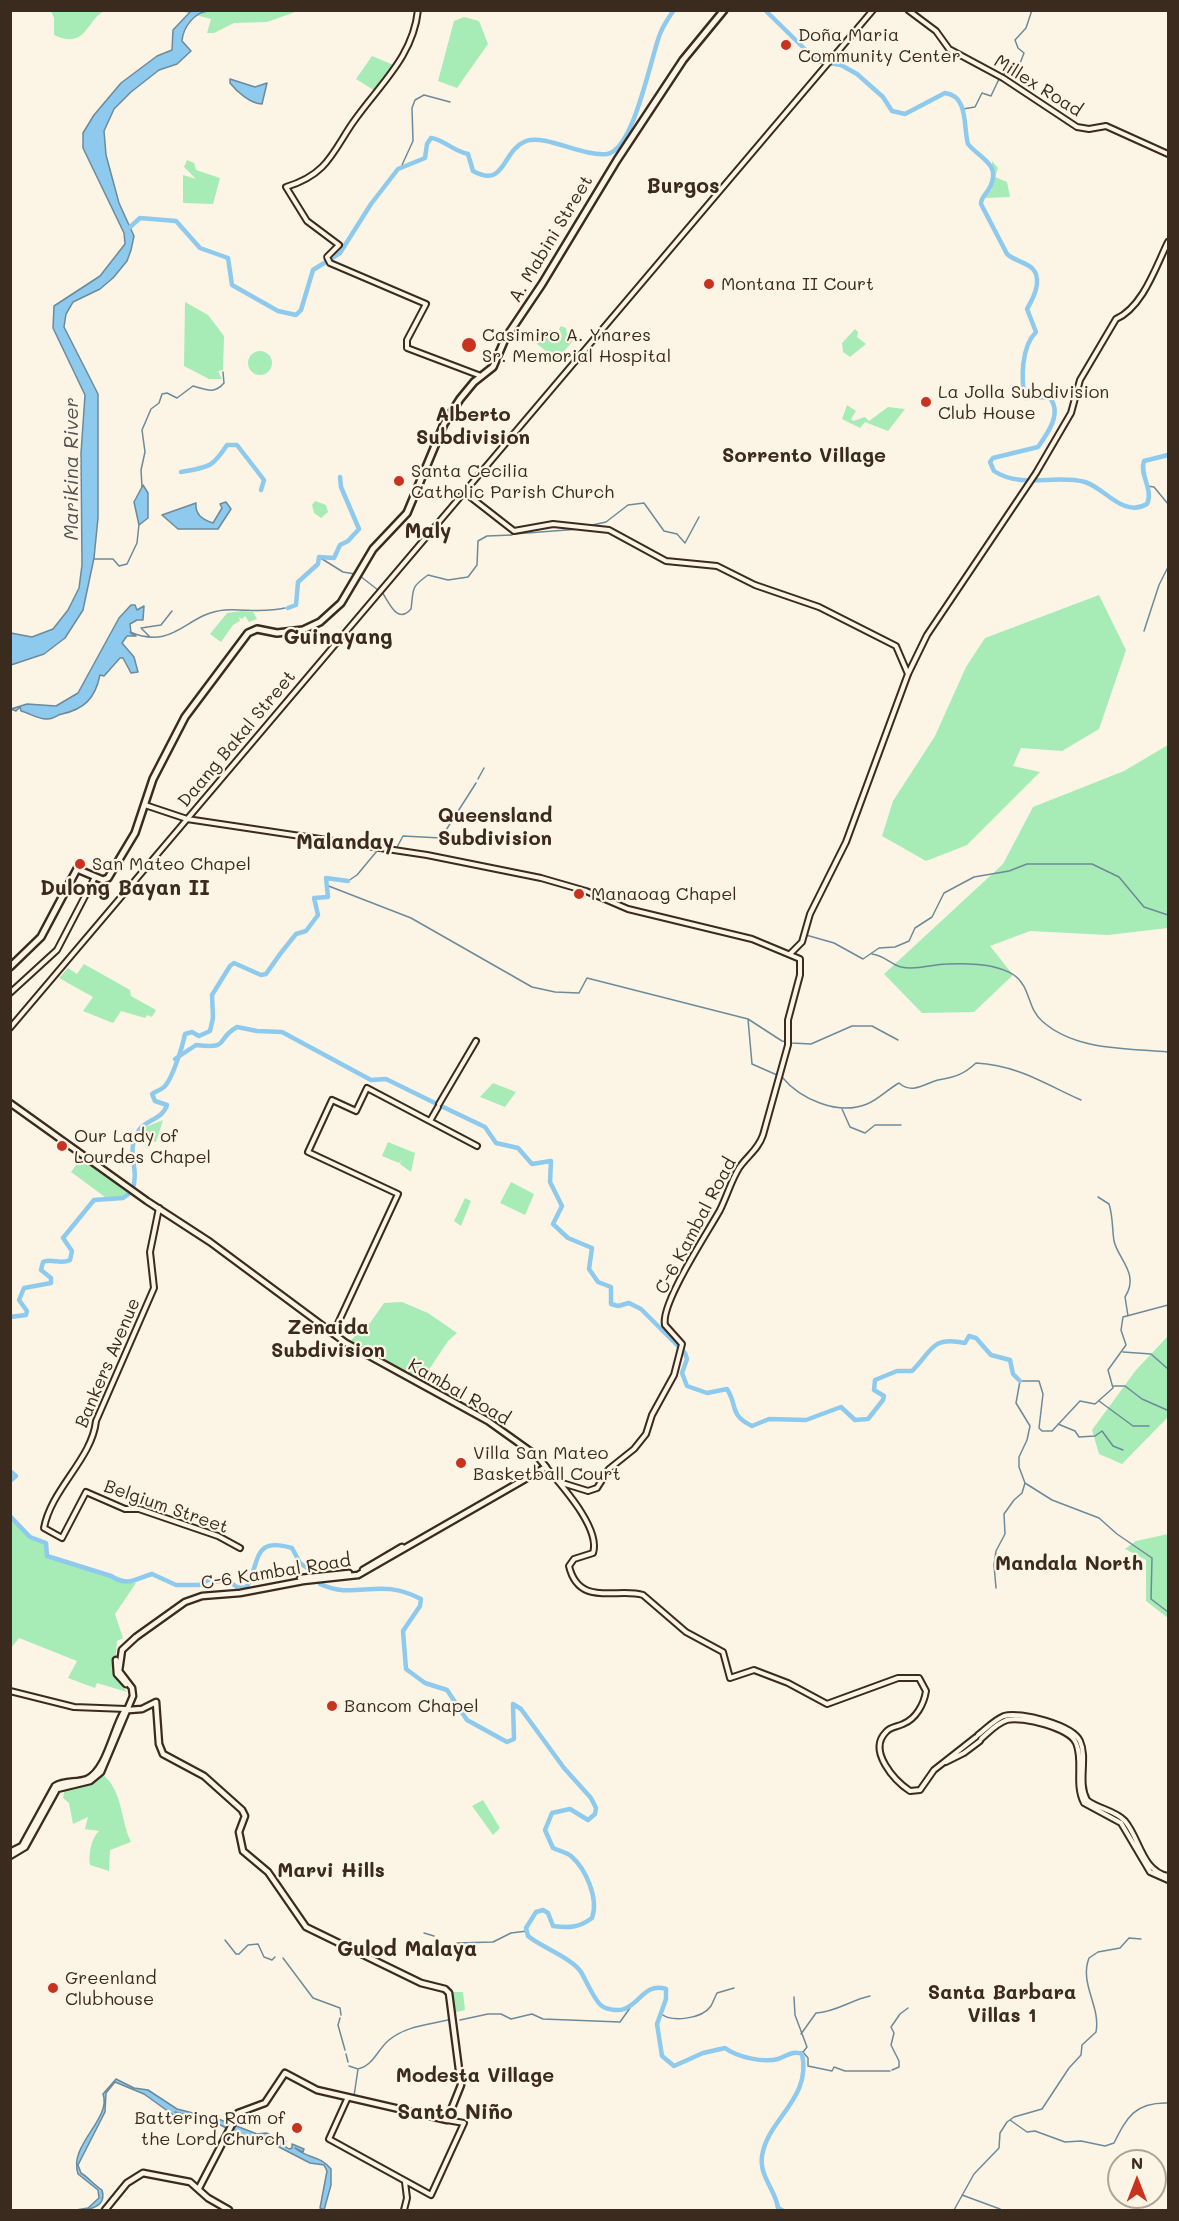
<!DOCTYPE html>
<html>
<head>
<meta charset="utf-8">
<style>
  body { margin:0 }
  #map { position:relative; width:1179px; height:2221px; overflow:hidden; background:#fcf5e5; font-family:Mali,sans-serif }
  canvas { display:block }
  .frame { position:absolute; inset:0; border:12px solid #3b2a1e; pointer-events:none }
  .north { position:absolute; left:1107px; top:2149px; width:60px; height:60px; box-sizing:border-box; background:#fcf5e5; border:2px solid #afa495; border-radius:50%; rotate:0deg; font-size:16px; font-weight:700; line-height:24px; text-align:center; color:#3b2a1e }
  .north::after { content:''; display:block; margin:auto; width:21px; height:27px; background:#c8321e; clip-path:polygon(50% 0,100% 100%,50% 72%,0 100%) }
</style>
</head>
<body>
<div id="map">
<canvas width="1179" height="2221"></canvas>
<div class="frame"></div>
<div class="north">N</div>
</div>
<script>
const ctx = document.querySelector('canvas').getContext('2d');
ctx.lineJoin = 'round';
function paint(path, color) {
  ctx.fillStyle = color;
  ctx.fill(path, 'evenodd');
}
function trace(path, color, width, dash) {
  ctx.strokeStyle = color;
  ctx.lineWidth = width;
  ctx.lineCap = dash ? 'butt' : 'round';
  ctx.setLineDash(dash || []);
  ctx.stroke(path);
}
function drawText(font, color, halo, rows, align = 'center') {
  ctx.font = font + ' Mali,sans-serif';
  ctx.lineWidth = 4.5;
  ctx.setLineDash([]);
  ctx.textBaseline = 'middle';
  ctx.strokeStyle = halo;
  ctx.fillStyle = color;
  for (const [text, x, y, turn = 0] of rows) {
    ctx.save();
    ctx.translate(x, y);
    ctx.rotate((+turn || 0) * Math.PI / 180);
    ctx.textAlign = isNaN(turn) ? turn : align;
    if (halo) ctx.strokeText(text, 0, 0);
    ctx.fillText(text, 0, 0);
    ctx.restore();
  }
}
const green = new Path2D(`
  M104,11C86,21 86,50 54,35V18L51,11Z
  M180,11H298L267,22L234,23L214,33H207L211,19Z
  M464,17L479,21L488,44L457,88L438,81L454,21Z
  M372,56L396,66L375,91L356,79Z
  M187,160L194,163L196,170L220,178L213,204L183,203V175L196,179L184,167Z
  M992,161L998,168L995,177L1007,182L1010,197L984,198L992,189Z
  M185,302L208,315L224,336L223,370L218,371L222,379H209L184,366Z
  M561,326L566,328L567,334L575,338L557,360L536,343L538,338L543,340L550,330L561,333L559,329Z
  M855,329L858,332L857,337L866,344L850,357L843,352L842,343Z
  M248 363a12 12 0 1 1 24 0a12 12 0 1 1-24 0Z
  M847,405L856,411L851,419L853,421L865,417L869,421L888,407L905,409L888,431L865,422L860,428L842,419Z
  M315,501L326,505L328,512L321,518L314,513L312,505Z
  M1099,595L1126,650L1099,729L1062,751L1021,748L1013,766L1040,772L967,845L926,861L882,836L893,801L935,736L966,667L985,638Z
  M242,611L253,612L257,619L249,622L245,616L242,619L239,617L240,621L233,625L221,642L210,634L227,613Z
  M1168,745V928L1108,935L1030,931L990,946L1013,975L974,1012L922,1013L884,974L1003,864L1033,807L1124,771Z
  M84,964L130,990L131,996L156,1010L152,1017L147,1015L145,1018L121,1011L113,1023L83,1011L93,997L59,978L68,968L77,974Z
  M493,1083L516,1092L505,1107L480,1097Z
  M163,1120L156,1142L138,1137L146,1127Z
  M388,1142L415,1153L411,1172L400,1164L401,1160L399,1163L382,1156Z
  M82,1157L128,1192L123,1197H105L71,1172Z
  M511,1182L534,1194L525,1215L500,1203Z
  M465,1198L471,1201L461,1226L454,1221Z
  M402,1302L428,1313L457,1333L448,1341L420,1383L348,1344L361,1329L356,1323H370L384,1303Z
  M1168,1336V1417L1122,1464L1099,1454L1092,1430L1136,1370Z
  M10,1516L30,1537L46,1543L47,1556L111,1576L120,1582L136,1583L115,1614L123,1638L117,1641L114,1675L127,1692L97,1683L95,1688L68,1678L77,1661L19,1638L11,1648Z
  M1168,1534V1618L1146,1601V1560L1125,1549L1136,1541Z
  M102,1774C123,1790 120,1819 131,1842L110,1850L109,1871L90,1865C88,1856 91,1838 99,1831L85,1829L88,1817L73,1824L69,1803L63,1798L65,1788Z
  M483,1800L500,1828L493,1835L472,1806Z
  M449,1992H463L465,2010L453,2013Z`);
const water = new Path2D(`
  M191,11H208C195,12 183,27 182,41L191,51L177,64L159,70L131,92L114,109L104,131L106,155L119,203L134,236L131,250L127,261L113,278L100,289L73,302L66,314L64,327L98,394V518L94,558L83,610L65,638L44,654L11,665V633L32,637L53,629L68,610L79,588L82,565L81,453L85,395L53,328L54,306L100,276L125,244L124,233L83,148V133L94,115L121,83L157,56L172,50L173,30Z
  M230,79L255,87L267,83L262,104C251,104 237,92 230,83Z
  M143,485L148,493V518L139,525L134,502Z
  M226,502L231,509L218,529H178L162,515L196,503C195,515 202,519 213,523L222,508L220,504Z
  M131,605H135L137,610L144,606L143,620H137L130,624L131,633L136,636H127L122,643L134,657L138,672L131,673L123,658H120L104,676L100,675C95,699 84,709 62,714C56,715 53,720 46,719C38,719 29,713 21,711L20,707L16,711L11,709L27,704L56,706L78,693L119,618Z
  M116,2079L134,2088L148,2090L177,2109L221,2120L257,2134L266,2133L286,2141L283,2145L289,2149L292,2148V2144L304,2149L303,2152L295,2148C308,2159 320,2155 331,2169V2185L324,2210L320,2208L327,2171L324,2165L310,2163L279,2147V2140L275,2137L268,2141L256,2136L239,2135L215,2122L175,2112L181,2118L176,2117L144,2094L115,2082L106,2093L105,2112L78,2165L81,2173C89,2178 93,2184 102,2190C107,2207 90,2210 76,2210L88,2208L99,2198L98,2190L78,2174C68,2145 112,2119 103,2094Z`);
const stream = new Path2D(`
  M1002,75L1019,66L1024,53L1018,48L1015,40L1026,28L1032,10
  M963,109L975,107L982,93L991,96L999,79
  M402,165L413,141L412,108L415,100L424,95L450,102
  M1147,486L1154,487L1168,504
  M142,487L141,470L145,452L142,430L151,409L159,403L162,394L167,393L177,398L193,386C205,389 214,395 224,383L223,372
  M588,526L606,522L628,505L644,503L664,531L677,534L685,543L699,517
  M514,534L580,529
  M319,557L343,572L355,574
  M94,559H113L119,566L127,564L137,543L139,524
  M360,576L378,590
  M382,592C389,602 397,625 411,609C414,588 410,588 428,575L448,580L468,577L477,565L478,541L487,536L512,535
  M1144,631L1159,585L1168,567
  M130,632C175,651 186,613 225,610C245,609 265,613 285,608
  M149,636L141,628L161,625L172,611
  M478,779L484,768
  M396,849L403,836L441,838L476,783
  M348,881L357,875L377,851
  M326,885L411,918L532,987L555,992L579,993L587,978L748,1019L782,1041L791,1043L811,1044L852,1026H872L898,1040
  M806,935L834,943L863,959L879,948L895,947L909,941L915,928L932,917L944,893L974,877L1009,871L1027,864H1092L1119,877L1144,907L1168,915
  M872,954C883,955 891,964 901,967C916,971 932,964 947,964C967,963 996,963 1014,975C1031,987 1027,1008 1042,1021C1075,1051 1127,1048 1168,1052
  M748,1019L752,1064L777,1075
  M782,1077C800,1099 838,1116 867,1104C878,1100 888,1089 899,1083C912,1095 926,1083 938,1080C955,1077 963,1075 976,1063C1017,1065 1045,1084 1081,1100
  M842,1109L850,1127L865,1133L875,1125H901
  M1098,1197L1109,1204C1113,1216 1112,1228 1114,1241C1118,1259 1140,1274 1125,1297L1128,1316
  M1123,1352L1151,1354L1168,1369
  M1113,1386H1125L1142,1399L1167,1410
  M1099,1401L1133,1426H1149
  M1058,1424L1075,1431L1079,1437L1095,1436L1102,1431L1113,1446L1123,1450
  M1025,1483L1052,1500L1099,1518L1117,1534L1152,1558L1151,1599L1168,1612
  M996,1588L994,1565L996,1551L1005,1534L1004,1514L1014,1500L1022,1493L1025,1483L1019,1467V1457L1027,1440L1030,1426L1016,1403L1020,1381H1039L1043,1394L1039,1428L1042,1431H1052L1080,1401L1095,1404L1113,1388L1108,1370L1126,1345L1121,1330L1123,1317L1168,1305
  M424,1933L434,1936
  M225,1940L236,1954H239L248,1945L258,1944L264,1957L272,1960L275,1957
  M457,1943L493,1942L511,1933L527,1931
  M283,1958L313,1998L340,2008L341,2015
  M794,1997L795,2015L807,2047L803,2052
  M660,2013C671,2023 702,2019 711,2006C713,2002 715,1997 717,1993L734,1988
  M340,2018L338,2025L345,2050
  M460,2020L488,2014H501L511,2019L532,2014L543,2019L620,2022L630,2008
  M801,2034L816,2013C836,2012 851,2000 870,1996
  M797,2052H803L808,2058V2066L832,2071L834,2067L845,2071H890
  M346,2054L348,2062
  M349,2066L358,2069L354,2096
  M358,2069C374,2065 377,2050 389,2040C406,2026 427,2025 448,2020
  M892,2070L899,2067V2061L891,2045L894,2033L891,2027L900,2014L908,2008
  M1010,2120L1027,2132L1035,2131L1065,2142L1081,2141L1105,2146L1114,2143C1127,2117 1135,2102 1168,2103
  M962,2195L1000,2209L998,2210
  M954,2210L974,2174L999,2148L1000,2133L1007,2122L1014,2117L1042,2109L1069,2068L1081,2055L1082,2045L1096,2032C1101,2006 1079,1984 1089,1958L1098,1952L1120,1948L1129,1938L1141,1939`);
const river = new Path2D(`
  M765,10L817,61L841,65L857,74L883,97L892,111L905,114L945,93C969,96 963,127 968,144C978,157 1002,164 990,187C987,194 981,196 981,204L1007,254C1015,261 1025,262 1032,268C1043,279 1033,299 1027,309L1036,332C1021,347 1021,379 1025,398L1049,397C1063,412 1048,433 1038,447L993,458L990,462L994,471C1021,489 1055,474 1085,482C1105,488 1123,518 1147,504C1154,490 1139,475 1144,461L1168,455
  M130,227L140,218L176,221L200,248L228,258L232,285L278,311L296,315L301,310L313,270L340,253L371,204L398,169L425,158L427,144L431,138C443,139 453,151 468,154L473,171C506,189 501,151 526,141C546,134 583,157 607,154C634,150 651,56 660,34C663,26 669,17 674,10
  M181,472C209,467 212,468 227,445H237L264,480L261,490
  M288,608L296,605L298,582L318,564L319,557L334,558L340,545L348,541L359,529L341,487L340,477
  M175,1059L196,1045C232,1049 214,1040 237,1027L257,1031L282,1032L371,1080L386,1079L437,1104
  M439,1105L485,1127L496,1143L518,1148L532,1164L551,1161L550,1182L562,1206L553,1224L568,1238L592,1248L589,1269L598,1282L611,1287V1304L618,1306L629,1303L641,1309L685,1353L687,1359L682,1373L687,1386L707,1393L727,1389C738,1406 729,1415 752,1426L769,1419L806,1420L841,1407L855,1420L868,1419L883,1400L884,1396L874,1390L875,1380L897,1371H912C933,1350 931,1336 965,1343L969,1336L976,1338L991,1355L1010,1360L1013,1374L1020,1381
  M132,1190C141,1169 124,1152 139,1130C146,1120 163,1119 167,1105L155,1101L152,1094C156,1091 161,1090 164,1087C172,1080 183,1045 185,1034L192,1032L199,1036L210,1031L213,1018L212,995L230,966L234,963L261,975L266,974C276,959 285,947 296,934L306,931L318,915L314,898L328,897L326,878L348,881
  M10,1317L26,1315L27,1311L19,1300L24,1288L51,1283V1278L41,1270L43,1262C52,1258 60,1265 70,1260L72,1251L63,1238L94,1200L123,1198L130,1193
  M10,1471L16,1476L10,1481
  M10,1516L30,1537L46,1543L47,1556L111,1576C128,1587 135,1579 152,1574L176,1585H199L210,1579L212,1582L227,1580L237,1587L246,1588C261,1563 251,1536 292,1548L300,1563L317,1575L320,1584C356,1601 378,1576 421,1599L420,1606L403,1631L406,1669L425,1683L447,1690L467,1720L507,1742L514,1739L513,1704L521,1709L564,1768L591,1798L596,1808L595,1814L588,1820L570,1809L552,1813L545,1830L553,1848C559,1851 566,1852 571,1856C586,1869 599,1899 592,1918C579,1928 568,1928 553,1926L548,1913L543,1910L536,1912L526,1928L528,1936C541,1947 572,1958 581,1972C586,1980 595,2002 602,2006C607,2010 619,2011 624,2009C640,2004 645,1982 666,1989V1999L657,2024L662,2056L674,2066L703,2053L725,2048C737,2057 763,2063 778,2059C787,2056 793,2050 802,2054C812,2099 768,2118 762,2156C759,2176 776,2191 778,2208L782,2210`);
const tertiary = new Path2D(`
  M418,10C413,57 380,84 354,121C343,136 335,154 322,167C312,177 299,183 286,187L307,221L339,245L327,257L330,263L426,304L407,340V348L481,376
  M908,10L936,31L949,49L1003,78L1077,127L1089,129L1106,126L1168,154
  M464,492L514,531L553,524L609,530L666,561L717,566L755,585L819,607L896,646L908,674
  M145,805L187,819L427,855L541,878L586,891L628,909L752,939L800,959V975L788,1020V1045L763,1135C758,1150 747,1156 739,1168C731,1181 727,1196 720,1210C708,1232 660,1304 665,1325L682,1344L674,1375L652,1415L646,1434L634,1449L609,1469L597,1488L588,1491L559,1482
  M790,954L802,942L810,914L846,842L908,674L927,635L1036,473L1071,413L1080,380L1116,319C1143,307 1156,266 1168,242
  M10,993L57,950L95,877
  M10,1028L873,10
  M439,1104L476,1041
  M430,1121L438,1107
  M159,1208L150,1252L154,1288L96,1421C92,1459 51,1489 44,1528L62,1538L86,1492L125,1509H139L218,1536L240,1548
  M333,1334L398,1194L308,1152L332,1100L356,1111L367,1088L477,1146
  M546,1467C561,1485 601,1528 593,1553L574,1559L569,1566C579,1608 618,1587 643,1595L686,1632L723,1652L730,1678L754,1670L788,1683L827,1704L898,1678H919L926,1691C924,1704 916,1719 903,1724C897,1727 890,1727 886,1732C867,1751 895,1781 910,1791L920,1790L934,1770L976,1737
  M10,1691L74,1707L126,1709
  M978,1735C986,1729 994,1720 1004,1716C1020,1711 1073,1725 1080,1741C1088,1759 1077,1782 1087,1800C1098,1809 1115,1810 1125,1821C1140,1839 1142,1871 1168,1876
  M981,1739C989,1732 997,1723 1007,1720C1022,1716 1070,1728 1076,1743C1084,1761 1074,1784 1084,1803L1121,1823L1150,1872L1168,1880
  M946,1762L964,1753L980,1741
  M348,2097L329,2139L431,2195L464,2123L447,2120
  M404,2210L407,2198L405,2182`);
const secondary = new Path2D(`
  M10,1103L147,1201L210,1242L346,1343L488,1421L537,1456L546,1467L358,1575L303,1581L240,1593L202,1596L185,1602L136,1637L122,1650L119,1671L132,1688L133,1696L101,1772L90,1781L57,1789L25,1847L10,1856
  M363,1570L402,1547
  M300,1578L349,1573
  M116,1660L117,1674L126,1684
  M129,1710L142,1709L156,1702L159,1744L163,1754L204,1776L242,1810L245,1816L239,1832L243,1851L268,1872L306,1927L421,1983L445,1989L449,1993L461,2085L447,2120L317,2090L285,2073L265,2103L238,2113L199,2188
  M10,1852L22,1846L55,1786C65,1780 76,1783 87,1779C107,1770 113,1728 125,1710
  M105,2210L127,2183L143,2173L190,2182L208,2198L229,2210`);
const primary = new Path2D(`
  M10,967L41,937L77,869L103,880L108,878L135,833L153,779L185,717L248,633L257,629L277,633L303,630L320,622L341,603L373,549L407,513L444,424L460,399L474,382L493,367L505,339L542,284L617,160L683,60L724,10`);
const markers = [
  [786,45,6,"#c8321e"],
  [709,284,6,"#c8321e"],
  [469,345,8,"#c8321e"],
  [926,402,6,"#c8321e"],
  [399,481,6,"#c8321e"],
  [80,864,6,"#c8321e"],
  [579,894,6,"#c8321e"],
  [62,1146,6,"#c8321e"],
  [461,1463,6,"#c8321e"],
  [332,1706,6,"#c8321e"],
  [53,1988,6,"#c8321e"],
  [297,2128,6,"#c8321e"]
];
const poiNames = [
  ["Doña Maria",798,35],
  ["Community Center",798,56],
  ["Montana II Court",721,284],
  ["Casimiro A. Ynares",482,335],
  ["Sr. Memorial Hospital",482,356],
  ["La Jolla Subdivision",938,392],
  ["Club House",938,413],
  ["Santa Cecilia",411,471],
  ["Catholic Parish Church",411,492],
  ["San Mateo Chapel",92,864],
  ["Manaoag Chapel",591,894],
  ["Our Lady of",74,1136],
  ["Lourdes Chapel",74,1157],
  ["Villa San Mateo",473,1453],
  ["Basketball Court",473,1474],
  ["Bancom Chapel",344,1706],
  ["Greenland",65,1978],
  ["Clubhouse",65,1999],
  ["Battering Ram of",285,2118,"right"],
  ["the Lord Church",285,2139,"right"]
];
const streetNames = [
  ["Millex Road",1038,86,32],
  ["A. Mabini Street",551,239,-59],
  ["Daang Bakal Street",237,739,-50],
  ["C-6 Kambal Road",696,1226,-62],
  ["Bankers Avenue",108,1363,-67],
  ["Kambal Road",459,1392,30],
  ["Belgium Street",166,1507,19],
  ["C-6 Kambal Road",276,1572,-9]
];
const neighbourhoodNames = [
  ["Alberto",473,415],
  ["Subdivision",473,438],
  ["Sorrento Village",804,456],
  ["Queensland",495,816],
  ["Subdivision",495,839],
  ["Zenaida",328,1328],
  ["Subdivision",328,1351],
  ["Mandala North",1069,1564],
  ["Marvi Hills",331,1871],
  ["Santa Barbara",1002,1993],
  ["Villas 1",1002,2016],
  ["Modesta Village",475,2076]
];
const waterNames = [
  ["Marikina River",72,469,-90]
];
const quarterNames = [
  ["Burgos",683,187],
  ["Maly",428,532],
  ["Guinayang",338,638],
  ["Malanday",345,843],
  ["Dulong Bayan II",125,889],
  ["Gulod Malaya",407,1950],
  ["Santo Niño",455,2113]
];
paint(green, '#a7ebb6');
paint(water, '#8dcaed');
trace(water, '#6c8a9a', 1.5);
trace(stream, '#6c8a9a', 1.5);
trace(river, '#8dcaed', 4.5);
trace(tertiary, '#3b2a1e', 8);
trace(secondary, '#3b2a1e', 9);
trace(primary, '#3b2a1e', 10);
trace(tertiary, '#fcf5e5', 4);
trace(secondary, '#fcf5e5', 4.5);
trace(primary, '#fcf5e5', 5);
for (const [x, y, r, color] of markers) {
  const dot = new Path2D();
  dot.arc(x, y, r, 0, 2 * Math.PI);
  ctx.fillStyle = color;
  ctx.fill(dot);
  trace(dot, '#fcf5e5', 2);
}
drawText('18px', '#3b2a1e', '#fcf5e5', poiNames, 'left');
drawText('18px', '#3b2a1e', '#fcf5e5', streetNames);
drawText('bold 20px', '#3b2a1e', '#fcf5e5', neighbourhoodNames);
drawText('italic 20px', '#505252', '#fcf5e5', waterNames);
drawText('bold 21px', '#3b2a1e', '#fcf5e5', quarterNames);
</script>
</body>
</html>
